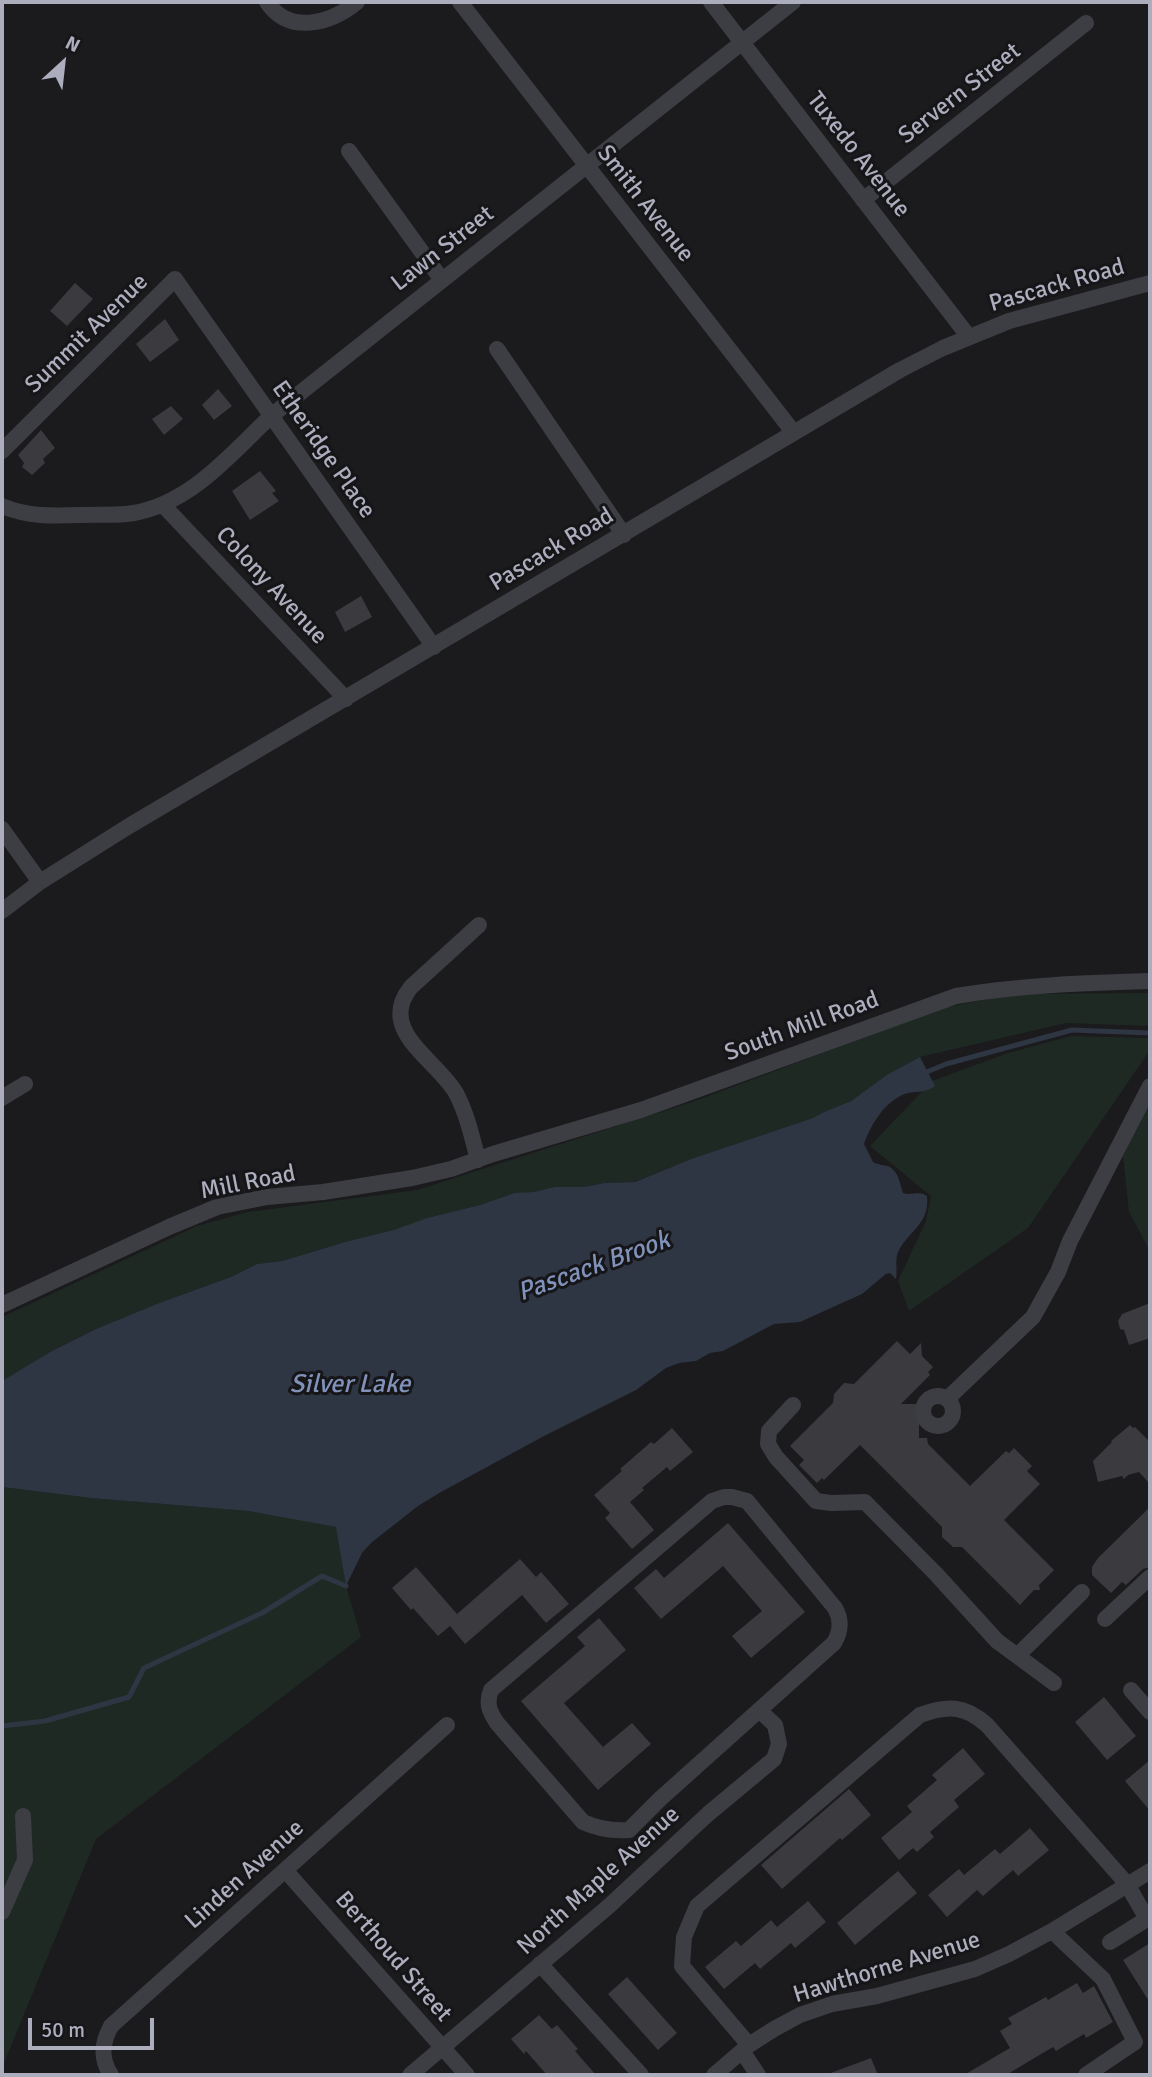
<!DOCTYPE html>
<html>
<head>
<meta charset="utf-8">
<style>
  body { margin:0 }
  #map { position:relative; width:1152px; height:2077px; overflow:hidden; background:#1b1a1d; font-family:Signika,sans-serif }
  canvas { display:block }
  .frame { position:absolute; inset:0; border:4px solid #acadbd; pointer-events:none }
  .north { position:absolute; left:28px; top:28px; width:70px; height:70px; -webkit-text-stroke:5px #161518; paint-order:stroke; rotate:27deg; font-size:19px; font-weight:700; line-height:28px; text-align:center; color:#acadbd }
  .north::after { content:''; display:block; margin:auto; width:24px; height:32px; background:#acadbd; clip-path:polygon(50% 0,100% 100%,50% 72%,0 100%) }
  .scale { position:absolute; left:28px; top:2018px; width:126px; height:32px; box-sizing:border-box; border:4px solid #acadbd; border-top:0; padding-left:9px; font-size:21px; line-height:24px; white-space:nowrap; color:#acadbd; -webkit-text-stroke:5px #161518; paint-order:stroke }
</style>
</head>
<body>
<div id="map">
<canvas width="1152" height="2077"></canvas>
<div class="frame"></div>
<div class="north">N</div>
<div class="scale">50 m</div>
</div>
<script>
const ctx = document.querySelector('canvas').getContext('2d');
ctx.lineJoin = 'round';
function paint(path, color) {
  ctx.fillStyle = color;
  ctx.fill(path, 'evenodd');
}
function trace(path, color, width, dash) {
  ctx.strokeStyle = color;
  ctx.lineWidth = width;
  ctx.lineCap = dash ? 'butt' : 'round';
  ctx.setLineDash(dash || []);
  ctx.stroke(path);
}
function drawText(font, color, halo, rows, align = 'center') {
  ctx.font = font + ' Signika,sans-serif';
  ctx.lineWidth = 6;
  ctx.setLineDash([]);
  ctx.textBaseline = 'middle';
  ctx.strokeStyle = halo;
  ctx.fillStyle = color;
  for (const [text, x, y, turn = 0] of rows) {
    ctx.save();
    ctx.translate(x, y);
    ctx.rotate((+turn || 0) * Math.PI / 180);
    ctx.textAlign = isNaN(turn) ? turn : align;
    if (halo) ctx.strokeText(text, 0, 0);
    ctx.fillText(text, 0, 0);
    ctx.restore();
  }
}
const green = new Path2D(`
  M1150,993V1026L1066,1023L920,1057L888,1074L851,1101L824,1112L813,1118L691,1159L634,1182L604,1183L584,1187H554L534,1192L515,1194L480,1205L427,1218L394,1231L345,1242L282,1261L257,1264L231,1277L159,1303L96,1329L50,1352L2,1381V1317L197,1226L248,1212L417,1190L698,1100L942,1008L1014,994Z
  M1071,1036L1150,1038V1050L1028,1228L909,1311L898,1281L926,1221L931,1196L870,1146L932,1081L1008,1053Z
  M1150,1101V1251L1129,1212L1123,1156Z
  M2,1487L91,1498L248,1511L337,1527L346,1586L361,1637L96,1839L2,2068Z`);
const water = new Path2D(`
  M920,1057L935,1086C926,1093 918,1091 908,1093C886,1099 871,1124 864,1144L873,1162C878,1165 885,1165 890,1167C899,1173 900,1184 903,1193C912,1196 919,1190 927,1196C930,1223 910,1230 899,1250C894,1259 898,1269 896,1279L890,1273L886,1274L862,1294L800,1322L774,1324L723,1351L710,1353L696,1361L679,1363L666,1368L636,1390L544,1436L441,1492L418,1506L371,1543L362,1553L346,1586L336,1527L248,1511L91,1498L2,1487V1381L50,1352L96,1329L159,1303L231,1277L257,1264L282,1261L345,1242L394,1230L427,1218L480,1205L515,1193L534,1192L554,1187H584L604,1183L635,1182L691,1159L813,1118L824,1112L851,1101L888,1074Z`);
const stream = new Path2D(`
  M922,1074L946,1064L1072,1030L1150,1033
  M2,1726L45,1721L129,1697L144,1668L262,1613L322,1576L346,1586`);
const building = new Path2D(`
  M75,283L93,299L67,326L50,311Z
  M165,319L179,340L150,362L136,344Z
  M218,389L232,406L214,420L202,405Z
  M171,406L183,419L164,435L152,419Z
  M41,430L55,448L43,459L45,463L32,475L22,467L24,463L18,455Z
  M260,471L276,491L272,493L279,501L250,520L232,491Z
  M361,596L372,617L345,632L335,612Z
  M1150,1303V1338L1129,1345L1124,1330L1120,1329L1118,1321L1122,1314Z
  M897,1341L910,1354L921,1343L922,1356L933,1367L928,1372L930,1375L901,1404H919V1438H927L928,1444L970,1486L1006,1451L1009,1453L1014,1448L1032,1466L1027,1471L1040,1484L1004,1520L1054,1570L1039,1585L1040,1590H1034L1020,1605L962,1547H953L942,1537V1527L860,1445L824,1480L822,1478L817,1483L799,1465L804,1460L790,1446L833,1403L834,1394L844,1383L854,1384Z
  M1130,1425L1133,1428L1135,1427L1150,1442V1484L1139,1472L1128,1475L1124,1479L1122,1476L1098,1482L1093,1461L1112,1442L1111,1441Z
  M672,1428L693,1452L670,1471L667,1467L642,1488L644,1490L630,1502L654,1530L632,1549L605,1518L610,1513L594,1495L622,1471L620,1469L651,1442L654,1444Z
  M1150,1507V1567L1143,1569L1126,1585L1122,1582L1111,1593L1092,1575V1567L1098,1558Z
  M728,1523L805,1612L751,1658L732,1636L762,1611L723,1566L661,1619L634,1588L656,1569L664,1578Z
  M520,1559L536,1577L541,1572L569,1604L546,1623L522,1595L465,1644L450,1626L438,1636L413,1608L411,1610L392,1588L416,1567L457,1614Z
  M599,1618L626,1650L564,1703L603,1747L632,1723L651,1744L598,1790L521,1701L585,1646L577,1637Z
  M1104,1697L1136,1736L1107,1760L1075,1722Z
  M963,1748L985,1774L954,1800L959,1807L930,1832L934,1837L917,1852L913,1848L899,1860L881,1838L912,1812L907,1806L937,1780L932,1775Z
  M1150,1760V1811L1125,1781Z
  M849,1789L871,1815L842,1840L840,1838L782,1889L761,1865Z
  M1030,1828L1049,1850L1018,1876L1013,1870L983,1896L977,1890L947,1917L928,1895L959,1869L964,1875L995,1849L1000,1854Z
  M898,1871L917,1893L855,1945L837,1923Z
  M808,1901L826,1922L795,1948L791,1943L760,1969L755,1963L724,1989L705,1967L736,1941L741,1946L771,1920L777,1927Z
  M1150,1943V2003L1123,1960Z
  M627,1977L677,2033L658,2050L608,1994Z
  M1077,1983L1083,1993L1094,1986L1113,2022L1086,2038L1084,2034L1056,2051L1053,2047L1006,2075H964L1010,2048L1000,2031L1012,2024L1008,2018L1046,1997L1048,2000Z
  M539,2015L552,2029L557,2025L578,2049L575,2051L596,2075H547L526,2051L524,2054L511,2039Z
  M871,2058L878,2075H829L828,2074Z`);
const minor = new Path2D(`
  M267,2C289,35 330,24 357,2
  M460,2L794,433
  M711,2L969,337
  M349,151L442,280
  M863,200L1086,23
  M497,349L624,535
  M2,451L175,279L434,647
  M163,505L346,699
  M2,506C28,517 53,516 80,515C98,514 117,516 134,513C191,503 231,454 271,416L793,2
  M2,829L40,882
  M2,911L40,882L129,826L900,370L943,348L1009,321L1150,283
  M2,1098L25,1084
  M478,1160C472,1137 467,1114 456,1093C436,1059 376,1030 411,987L479,925
  M2,1305L169,1227L217,1207L267,1197L323,1192L412,1178L451,1169L493,1154L641,1110L956,996C1020,985 1085,983 1150,981
  M923 1411a15 15 0 1 1 30 0a15 15 0 1 1-30 0Z
  M947,1399L1033,1317L1058,1272L1070,1241L1150,1086
  M793,1405L769,1431L768,1444L776,1457L816,1501L831,1503L865,1502L936,1574L997,1641L1054,1683
  M724,1497H732L747,1501L835,1608C842,1620 841,1631 834,1643L660,1799L629,1830C613,1831 598,1829 583,1822L497,1723C489,1711 486,1703 491,1690L712,1501Z
  M1105,1619L1150,1577
  M1018,1655L1082,1592
  M1131,1690L1150,1712
  M285,1870L467,2075
  M2,1912L25,1860L23,1816
  M1052,1931L1103,1979L1135,2042L1086,2075
  M1110,1942L1150,1917
  M540,1964L641,2075
  M749,2045L682,1966L684,1937L697,1906L920,1715C947,1705 965,1705 987,1725L1127,1884L1147,1919
  M742,2051L758,2075
  M111,2075C100,2058 102,2043 111,2026L447,1725
  M410,2075L609,1906L708,1814L774,1759L779,1744L775,1725L759,1710
  M714,2075L749,2045L774,2029L800,2015L832,2004L877,1996L975,1969L1009,1954L1052,1931L1150,1871`);
const streetNames = [
  ["Servern Street",960,94,-38],
  ["Tuxedo Avenue",858,155,52],
  ["Smith Avenue",645,204,52],
  ["Lawn Street",443,249,-38],
  ["Pascack Road",1057,286,-16],
  ["Summit Avenue",87,334,-44],
  ["Etheridge Place",323,450,55],
  ["Pascack Road",552,550,-31],
  ["Colony Avenue",271,586,47],
  ["South Mill Road",802,1027,-20],
  ["Mill Road",248,1183,-11],
  ["Linden Avenue",245,1875,-42],
  ["North Maple Avenue",599,1881,-42],
  ["Berthoud Street",393,1957,49],
  ["Hawthorne Avenue",887,1968,-17]
];
const waterNames = [
  ["Pascack Brook",594,1267,-20],
  ["Silver Lake",350,1385]
];
paint(green, '#1f2923');
paint(water, '#2e3543');
trace(stream, '#2e3543', 5);
paint(building, '#3b3a3f');
trace(minor, '#3d3d44', 16);
drawText('24px', '#acadbd', '#161518', streetNames);
drawText('italic 26px', '#8092ba', '#161518', waterNames);
</script>
</body>
</html>
